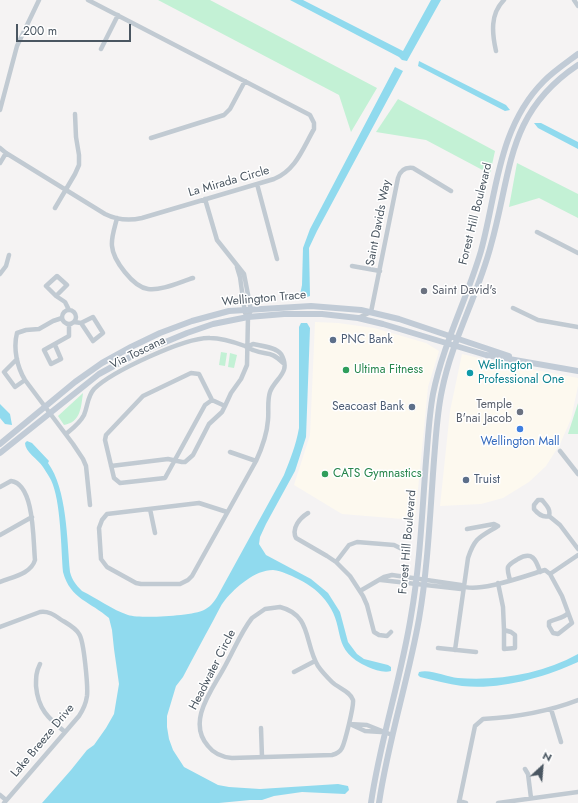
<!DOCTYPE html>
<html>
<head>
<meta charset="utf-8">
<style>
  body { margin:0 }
  #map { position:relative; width:578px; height:803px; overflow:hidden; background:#f5f3f3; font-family:Jost,sans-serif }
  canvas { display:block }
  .north { position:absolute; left:522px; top:747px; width:40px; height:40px; -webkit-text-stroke:3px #fff; paint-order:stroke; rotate:26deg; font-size:11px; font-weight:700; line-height:16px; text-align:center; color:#4a5661 }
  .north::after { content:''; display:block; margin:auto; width:14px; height:18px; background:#4a5661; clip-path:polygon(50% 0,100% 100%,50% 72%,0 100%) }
  .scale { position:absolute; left:16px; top:24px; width:115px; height:18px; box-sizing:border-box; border:2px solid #4a5661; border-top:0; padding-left:5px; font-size:12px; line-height:14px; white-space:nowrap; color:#4a5661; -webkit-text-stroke:3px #fff; paint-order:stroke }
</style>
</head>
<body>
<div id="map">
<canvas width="578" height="803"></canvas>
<div class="north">N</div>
<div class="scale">200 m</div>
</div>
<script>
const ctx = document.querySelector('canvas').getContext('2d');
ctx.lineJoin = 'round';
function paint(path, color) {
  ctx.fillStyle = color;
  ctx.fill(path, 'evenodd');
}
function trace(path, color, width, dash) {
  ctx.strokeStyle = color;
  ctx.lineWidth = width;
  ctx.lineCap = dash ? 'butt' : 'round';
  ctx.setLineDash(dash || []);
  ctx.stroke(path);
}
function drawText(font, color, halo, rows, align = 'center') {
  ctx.font = font + ' Jost,sans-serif';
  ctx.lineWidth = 3;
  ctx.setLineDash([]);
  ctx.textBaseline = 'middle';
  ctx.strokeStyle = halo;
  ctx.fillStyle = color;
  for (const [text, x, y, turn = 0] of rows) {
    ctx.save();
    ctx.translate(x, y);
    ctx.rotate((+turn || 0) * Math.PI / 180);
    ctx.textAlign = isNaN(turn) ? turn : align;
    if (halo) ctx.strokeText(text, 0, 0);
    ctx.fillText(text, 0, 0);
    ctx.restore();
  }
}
const commercial = new Path2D(`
  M315,322L338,323L374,328L426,343L439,351L428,387L415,520L342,514L294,485L310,435Z
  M462,354L519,367L578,378V386L571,419L560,444L546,466L529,482L503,498L481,504L440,506L450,411Z`);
const green = new Path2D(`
  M158,0H210L377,88L351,132L339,95Z
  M398,99L495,151L490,174L426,140L376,132Z
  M517,163L578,194V218L539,198L509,207Z
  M221,352L227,353L225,366L219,365Z
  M230,353L237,355L234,368L228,367Z
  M83,393C81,407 81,422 64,425L58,416Z
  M578,403V434H568Z`);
const water = new Path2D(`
  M290,0H303L403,51L431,0H441L407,61L402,60L399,57Z
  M419,61L506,105L510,110L505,111L418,66Z
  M395,67L403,71L317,231L309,248L310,296L307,297H302L300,295L302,285L303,248L310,229Z
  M534,123H541L578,142V149L538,128Z
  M301,323H307L310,328L306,437L295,471L266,524L260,537L259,544L266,555L311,579L328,593L340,612L348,642L357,654L364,659L388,665L391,667V671C384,673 375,670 368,667C330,650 346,629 328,604C320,592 310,585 298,579C290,575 282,571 273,570C255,570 236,587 225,600C220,606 217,614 213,621C203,639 193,658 183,677L176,686L167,716V727L169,739L173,750L184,767L218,785L229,787L260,789L338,784L348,786L349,790L345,794L302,792L274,796L262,800H250L219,803H42L71,770L87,750L94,745L106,728L114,714L119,684L114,649L112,630L109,618C91,602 70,599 63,572C61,548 61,501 51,480C49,476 45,470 43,467C38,459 25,452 25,443L27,441L32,443L49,461L48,463C67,489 67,540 70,572C72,580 76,585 82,591C96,598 113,610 128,615C141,619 192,616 204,610C210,607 213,603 217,597L284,475C290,460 296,445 299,428V327Z
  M0,404L10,414L12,425L5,424L0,418Z
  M578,654V662C543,678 500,690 462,686C448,684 434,680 420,677L418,675L419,672C431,669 446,677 458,678C499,681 542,674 578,654Z`);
const street = new Path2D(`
  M574,0L578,6
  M101,49L118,15
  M496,51C492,33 490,14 504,0
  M0,110L17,46L39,0
  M151,138L224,115L230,109L245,81
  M0,148L6,153L105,214C117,220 129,221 142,218L274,179C296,170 303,148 314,129V123L310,115L88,0
  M0,163L6,153
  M257,184L277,259
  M205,199L217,240L244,274L251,310L248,317L247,365L241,379L231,393L225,406L212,400L199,374L191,373L143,396L106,435L105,440L114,478L120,483L165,478L205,405L212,400
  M55,208L75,174L79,165V155L76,137L75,114
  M117,218C115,227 111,237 112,246C113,260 133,287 148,289C161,291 180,282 193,278
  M537,232L578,253
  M352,266L380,271
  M237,267L240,277L245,313
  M0,274L6,266L9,255
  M56,296L67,285L57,276L46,286L56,296L65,302L69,310
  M513,308L538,320L578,327
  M62 317a7 7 0 1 1 14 0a7 7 0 1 1-14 0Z
  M62,318L53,321L39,329L26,330L17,333C13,348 17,367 25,380L73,444L83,459L86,466L90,505
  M358,318L371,312L398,178C400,171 405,167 413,168L451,191
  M74,322L81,323L93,317L103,333L93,341L81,323
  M55,345L61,359L51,364L44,350L69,336V324
  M17,359L4,372L15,387L25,380
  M66,434C72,429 80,423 84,415C88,406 87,397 94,389C111,372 185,337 210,338C222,338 234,342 245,346C248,347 250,349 253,350C268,356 270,350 283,363
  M560,451L578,474
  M230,452L256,461
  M111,466L168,459L182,462H185L193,455L209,424L222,412L225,406
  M0,487L11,481C35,484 33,542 35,560C31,574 12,577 0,582
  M150,509L155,533
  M227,512L199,503L107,514L102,520L99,528L101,559L107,567L136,583L141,584H180L188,580L192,576L256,461C262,448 267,434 268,420C269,411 267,401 270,392C275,378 292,373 281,354C276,347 261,346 253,344L247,347
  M308,513C300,518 291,528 296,538L327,556L336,562L350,576L363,596L367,605L374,632L379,635L387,636L391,632
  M549,516C543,518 538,514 534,509V505L538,500H542C546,505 551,509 549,516L560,525L578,549
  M467,529L494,524L498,526
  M0,535L32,517
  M336,562L349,545L357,542L394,545L402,549
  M550,574L562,596L572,623L558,634L553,633L549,626V622C556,618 563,619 568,613
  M381,580L461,589L464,588
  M510,580C509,576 507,571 508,567C510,563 515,561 518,559C532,551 536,559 540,572
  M498,583L503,607L504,630
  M360,591L384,577L392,575L461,585C474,595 528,575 545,570L550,574L578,555
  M280,607C312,615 304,643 318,666C322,672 327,677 332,682C338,688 350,691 353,700C354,706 345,742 342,748C340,752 336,754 332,755L232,758C222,757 214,754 208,746C186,721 213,689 225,666C234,650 241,632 252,618L265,609Z
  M0,627L40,612C48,611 53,614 60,619C66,623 75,627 79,634C84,640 88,687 87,696C86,703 83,710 79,716L4,803
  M504,630L511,632L515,635V648L504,649Z
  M438,648L476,652
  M455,650L468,558C475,537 480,537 498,526
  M40,664C36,672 36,677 36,686C38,709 48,718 65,732
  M294,672L315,661
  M551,709L561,742
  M349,724L367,725L392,735
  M352,725L365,731L381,732
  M261,728L262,757
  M525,769L528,774L531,798
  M0,795L6,800
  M459,801L466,803
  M459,803L475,726L483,719C516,717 547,712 578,700
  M498,803L578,792`);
const secondary = new Path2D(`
  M0,444L75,382L102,363L131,347L160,333L192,321L229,311L311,306L361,310L399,319L509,356
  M0,453L99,374L132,356L187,333L213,324L248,317L284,314H322L358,318L383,324L486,355L578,371
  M371,803C380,740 401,679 411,616C420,565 422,513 426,461C428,439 429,416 433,394C443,344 467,299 481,251C497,192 498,127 544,81C554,71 566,63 578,54
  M379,803C388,741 408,681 419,619C428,567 430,513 434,460C436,436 437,413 442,390C452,340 478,295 491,245C512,171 506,113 578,65`);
const markers = [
  [424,291,4,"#6b7280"],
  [333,340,4,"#5c6f8a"],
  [346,370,4,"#2e9e5b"],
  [470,373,4,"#0f9aa8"],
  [412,407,4,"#5c6f8a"],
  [520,412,4,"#6b7280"],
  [520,429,4,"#3f7fe0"],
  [325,474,4,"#2e9e5b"],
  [466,480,4,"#5c6f8a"]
];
const streetNames = [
  ["La Mirada Circle",229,182,-16],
  ["Forest Hill Boulevard",476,214,-76],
  ["Saint Davids Way",379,223,-79],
  ["Wellington Trace",264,299,-5],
  ["Via Toscana",138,353,-26],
  ["Forest Hill Boulevard",408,542,-85],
  ["Headwater Circle",213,670,-63],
  ["Lake Breeze Drive",43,741,-50]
];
const worshipNames = [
  ["Saint David's",432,291],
  ["Temple",512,405,"right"],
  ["B'nai Jacob",512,419,"right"]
];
const serviceNames = [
  ["PNC Bank",341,340],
  ["Seacoast Bank",404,407,"right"],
  ["Truist",474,480]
];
const cultureNames = [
  ["Wellington",478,366],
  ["Professional One",478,380]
];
const leisureNames = [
  ["Ultima Fitness",354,370],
  ["CATS Gymnastics",333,474]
];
const shopNames = [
  ["Wellington Mall",520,442]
];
paint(commercial, '#fdf9ef');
paint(green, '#c3f1d5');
paint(water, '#90daee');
trace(street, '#c1cad2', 4.5);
trace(secondary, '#c1cbd6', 6);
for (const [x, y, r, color] of markers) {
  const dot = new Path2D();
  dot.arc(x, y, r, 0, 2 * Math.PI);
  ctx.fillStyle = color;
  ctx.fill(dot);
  trace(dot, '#fff', 1.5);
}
drawText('12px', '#4a5661', '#fff', streetNames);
drawText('12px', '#5b616d', '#fff', worshipNames, 'left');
drawText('12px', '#4e5e75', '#fff', serviceNames, 'left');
drawText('12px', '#0d838f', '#fff', cultureNames, 'left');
drawText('12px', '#27864d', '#fff', leisureNames, 'left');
drawText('12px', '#366cbe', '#fff', shopNames);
</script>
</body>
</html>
